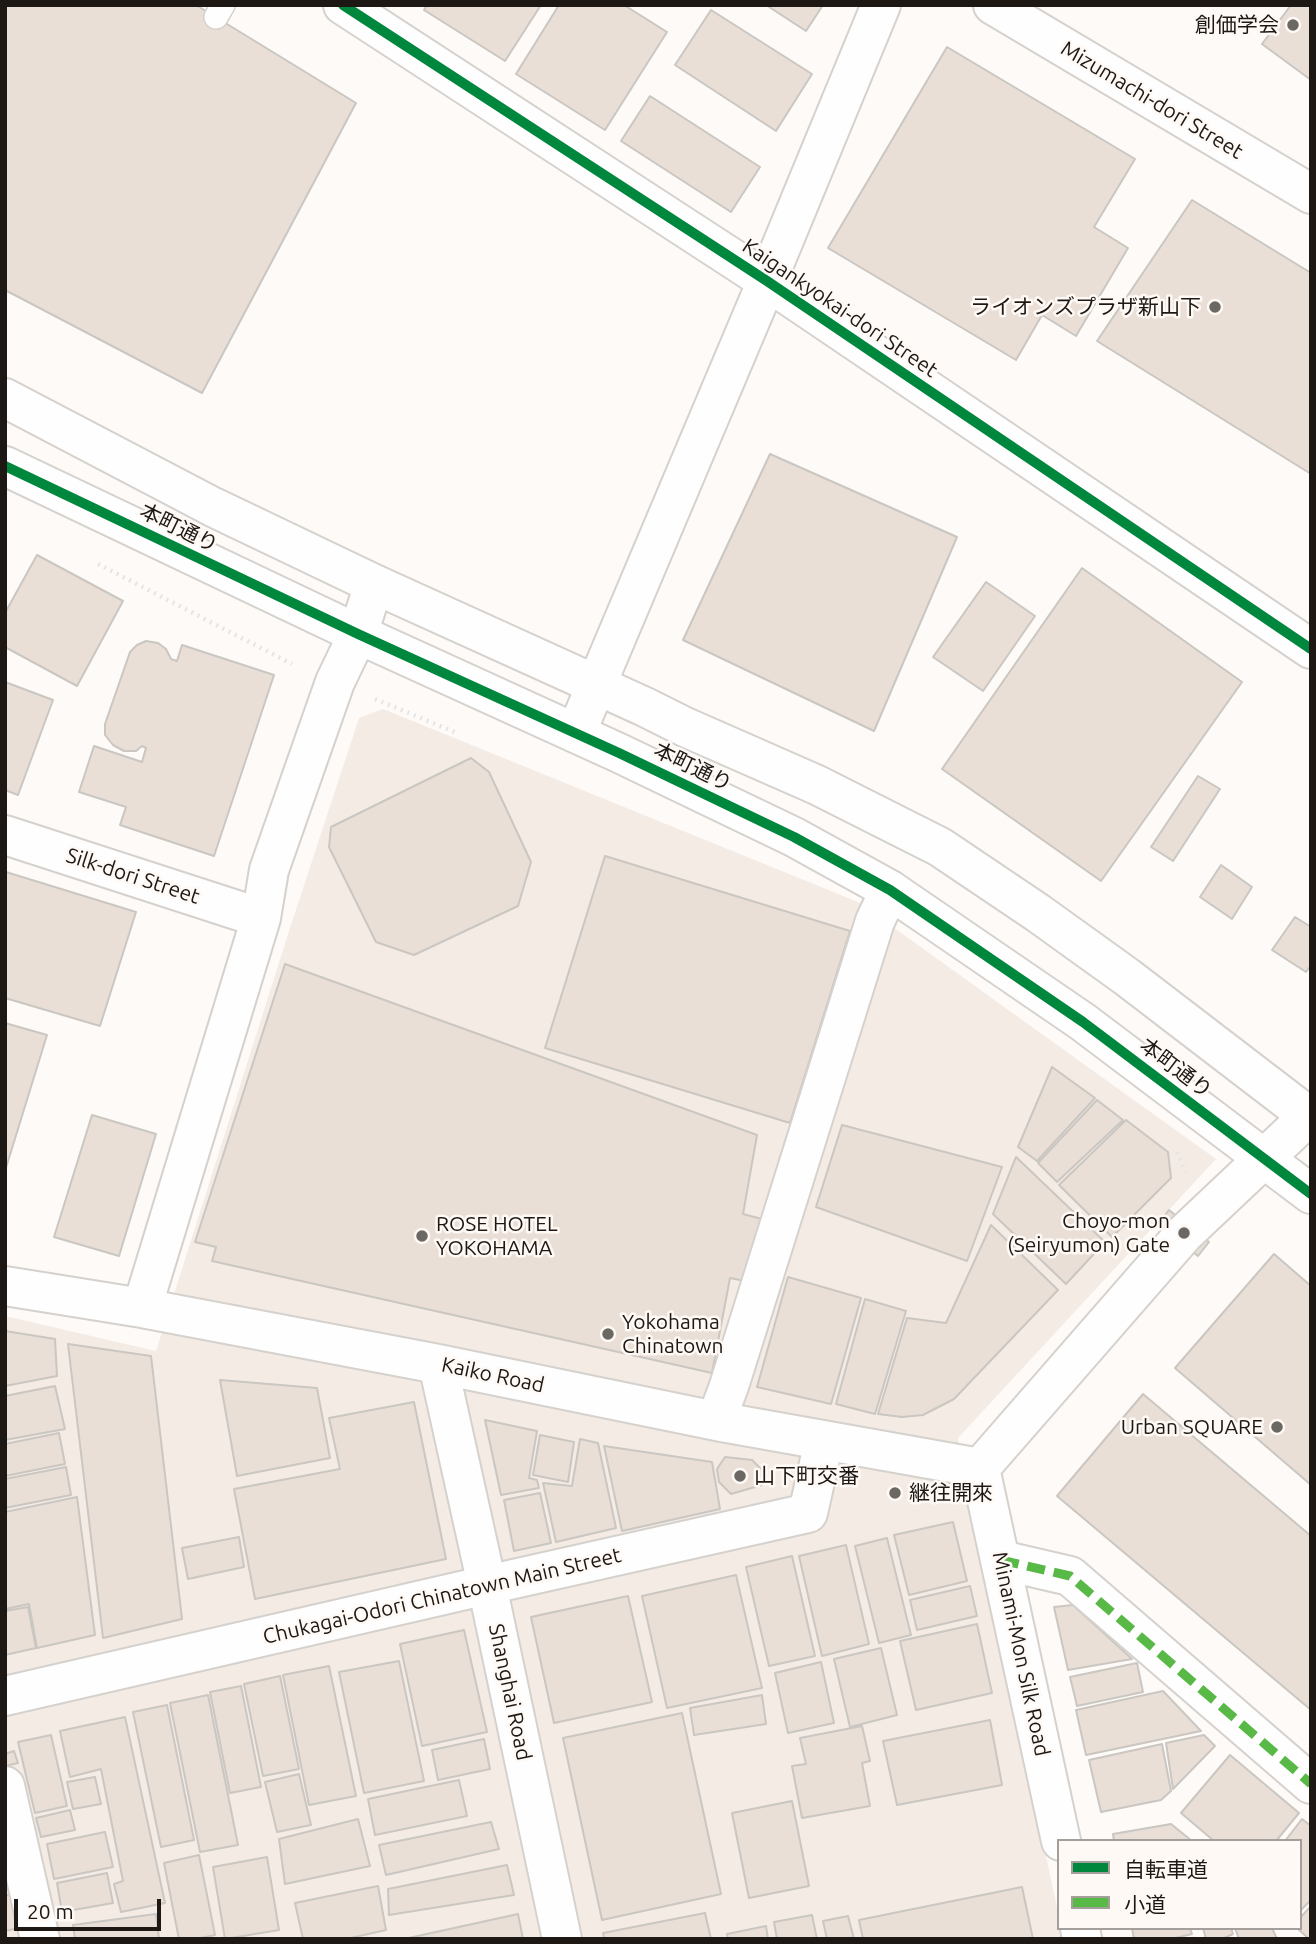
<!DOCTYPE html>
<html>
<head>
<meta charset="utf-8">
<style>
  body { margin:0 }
  #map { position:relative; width:1316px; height:1944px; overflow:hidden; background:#fdfaf7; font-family:Ubuntu,"Noto Sans JP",sans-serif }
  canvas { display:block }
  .frame { position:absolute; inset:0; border:7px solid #1d1814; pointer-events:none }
  .legend { position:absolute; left:1057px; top:1839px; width:245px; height:91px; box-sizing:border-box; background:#fff9f5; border:2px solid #a59f9b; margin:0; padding:9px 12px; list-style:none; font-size:21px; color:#1d1814 }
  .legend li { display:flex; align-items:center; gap:14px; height:35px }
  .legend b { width:35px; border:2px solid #a59f9b }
  .scale { position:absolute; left:14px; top:1899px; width:147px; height:32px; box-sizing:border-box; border:4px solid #1d1814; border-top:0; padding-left:9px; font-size:21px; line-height:24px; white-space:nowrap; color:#1d1814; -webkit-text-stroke:5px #fff9f5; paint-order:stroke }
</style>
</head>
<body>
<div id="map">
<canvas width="1316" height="1944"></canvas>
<div class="frame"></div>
<ul class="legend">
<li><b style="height:9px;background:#00873e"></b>自転車道</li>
<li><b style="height:9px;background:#58b947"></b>小道</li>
</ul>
<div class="scale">20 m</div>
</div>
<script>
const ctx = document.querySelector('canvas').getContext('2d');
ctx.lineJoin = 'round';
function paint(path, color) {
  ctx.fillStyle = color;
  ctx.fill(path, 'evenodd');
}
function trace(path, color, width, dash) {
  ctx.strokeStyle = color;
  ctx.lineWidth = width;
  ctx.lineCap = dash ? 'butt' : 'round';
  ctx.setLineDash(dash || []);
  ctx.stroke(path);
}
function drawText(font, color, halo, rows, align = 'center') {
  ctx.font = font + ' Ubuntu,"Noto Sans JP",sans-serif';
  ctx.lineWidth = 5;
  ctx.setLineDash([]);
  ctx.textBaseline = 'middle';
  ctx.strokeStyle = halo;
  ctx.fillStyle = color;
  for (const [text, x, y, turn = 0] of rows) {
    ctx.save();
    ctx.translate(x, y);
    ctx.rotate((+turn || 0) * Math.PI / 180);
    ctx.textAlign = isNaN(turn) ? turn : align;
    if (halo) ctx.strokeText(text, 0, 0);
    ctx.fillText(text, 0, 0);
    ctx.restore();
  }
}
const built = new Path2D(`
  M383,709L858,902L1216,1159L958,1438L1059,1917V1928H1061L1063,1939H5V1316L156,1351L290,928L359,718Z`);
const building = new Path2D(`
  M5,5H196L356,103L202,393L5,290Z
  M427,5H541L505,61L424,10Z
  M559,5H624L667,32L605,130L516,74Z
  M766,5H823L806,31Z
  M1291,5H1311V80L1262,44Z
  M711,10L812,74L776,131L675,65Z
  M947,47L1135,159L1094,227L1128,248L1076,336L1042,315L1016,360L828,248Z
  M650,96L760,167L731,212L621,141Z
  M1192,200L1311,273V474L1097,341Z
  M770,454L957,537L874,731L683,640Z
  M37,555L123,601L77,686L5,647V613Z
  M1082,568L1242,682L1101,881L942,769Z
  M986,582L1035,616L983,691L933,657Z
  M146,641L158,643L166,649L171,659L177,661L182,645L274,675L214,856L120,825L126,807L79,792L94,746L142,762L146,748L142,746L136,751H124L113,745L105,735V724L130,652L137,645Z
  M5,682L53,700L18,795L5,790Z
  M471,758L489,772L531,862L518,906L414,955L376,942L329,847L331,827Z
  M1198,776L1220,789L1173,861L1151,847Z
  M605,856L850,931L790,1123L545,1048Z
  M1221,865L1252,887L1232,919L1200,897Z
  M6,872L136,912L100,1026L5,998Z
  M1295,917L1311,927V965L1306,972L1272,950Z
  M285,964L757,1135L743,1214L762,1219L745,1281L730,1278L712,1373L212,1261L216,1247L195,1242Z
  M5,1023L47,1035L5,1171Z
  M1052,1067L1095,1098L1037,1161L1018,1147Z
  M1097,1100L1123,1120L1057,1182L1038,1163Z
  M92,1115L156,1134L119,1256L54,1237Z
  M1126,1120L1168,1152L1171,1178L1112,1237L1059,1185Z
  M842,1125L1002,1167L967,1261L816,1207Z
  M1016,1157L1105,1242L1066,1284L993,1214Z
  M1169,1210L1209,1242L1198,1256L1158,1224Z
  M991,1225L1058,1290L954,1399L923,1415L902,1417L878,1414L907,1318L946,1323Z
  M1274,1254L1311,1286V1485L1175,1368Z
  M788,1277L861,1298L831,1404L757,1387Z
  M865,1299L906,1311L875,1414L836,1404Z
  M5,1331L55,1339L57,1376L5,1386Z
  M68,1344L151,1356L182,1619L103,1638Z
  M220,1380L317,1388L330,1458L237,1476Z
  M55,1386L65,1429L5,1440V1396Z
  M1143,1394L1311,1536V1710L1057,1496Z
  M414,1402L446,1559L255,1599L234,1489L340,1469L329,1418Z
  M485,1420L537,1431L529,1478L537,1480L539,1488L501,1495Z
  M59,1433L65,1464L5,1476V1444Z
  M540,1435L574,1442L568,1482L533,1475Z
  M580,1439L598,1443L616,1528L556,1542L543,1483L572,1486Z
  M604,1446L712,1462L720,1509L622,1531Z
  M725,1457L752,1460L763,1471L762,1485L731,1494L719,1482L717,1469Z
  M66,1467L71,1495L5,1508V1479Z
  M540,1493L551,1543L514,1551L504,1500Z
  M77,1497L95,1635L37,1648L29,1604L5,1609V1512Z
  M953,1522L967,1581L909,1595L894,1535Z
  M239,1537L244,1567L188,1579L182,1548Z
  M887,1538L911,1635L879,1643L855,1546Z
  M846,1545L869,1644L822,1656L799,1556Z
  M792,1556L815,1656L769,1666L746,1567Z
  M736,1575L762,1688L667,1708L642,1596Z
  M970,1586L977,1616L917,1630L910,1600Z
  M628,1596L652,1702L554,1723L531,1617Z
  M1073,1605L1132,1659L1068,1670L1054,1607Z
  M28,1607L36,1648L5,1655V1611Z
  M977,1624L992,1693L916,1710L900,1641Z
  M464,1630L487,1732L422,1746L400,1644Z
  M881,1648L897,1715L850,1727L834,1659Z
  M399,1661L424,1781L364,1793L339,1672Z
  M821,1662L834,1723L788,1733L775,1673Z
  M1137,1663L1143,1692L1077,1706L1070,1677Z
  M329,1666L356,1796L309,1805L283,1675Z
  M280,1676L299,1769L263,1776L244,1684Z
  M241,1686L261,1787L230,1793L210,1692Z
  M1163,1691L1201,1731L1086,1755L1076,1710Z
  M208,1695L238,1845L200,1852L170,1703Z
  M762,1695L766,1724L694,1735L690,1708Z
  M167,1705L194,1840L161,1847L133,1712Z
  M682,1713L721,1894L602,1920L563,1738Z
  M125,1717L165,1903L121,1912L114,1884L123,1881L101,1769L70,1777L60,1731Z
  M990,1720L1002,1785L897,1805L883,1741Z
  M862,1726L870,1761L862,1763L870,1806L802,1818L792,1766L806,1764L800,1738Z
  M51,1735L67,1806L35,1813L18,1742Z
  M1204,1735L1215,1746L1173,1789L1166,1743Z
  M484,1739L490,1769L438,1780L432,1750Z
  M1162,1744L1171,1791L1161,1800L1101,1812L1089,1760Z
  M14,1751L18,1763L5,1766V1754Z
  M1230,1755L1299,1813L1276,1841H1214L1181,1813Z
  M299,1774L311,1825L277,1832L265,1782Z
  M95,1777L101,1804L73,1809L67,1782Z
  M459,1780L467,1816L375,1835L368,1799Z
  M792,1801L809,1886L749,1898L732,1813Z
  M70,1810L75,1830L41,1837L36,1818Z
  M358,1819L370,1866L285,1884L279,1839Z
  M1302,1819L1311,1826V1900L1300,1911V1841H1285Z
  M491,1822L499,1849L386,1875L379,1845Z
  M1171,1824L1192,1841H1114L1113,1834Z
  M105,1832L113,1867L54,1879L47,1844Z
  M199,1855L215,1935L196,1939H179L164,1863Z
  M267,1857L279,1930L225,1939L213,1867Z
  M507,1865L514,1895L389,1915L388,1889Z
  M107,1873L113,1903L62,1912L57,1883Z
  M378,1886L386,1930L346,1939H303L295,1903Z
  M1022,1887L1033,1939H863L859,1920Z
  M11,1894L19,1928L5,1931V1896Z
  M1311,1906V1939H1309L1297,1928H1300V1918Z
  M705,1913L711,1939H604L603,1933Z
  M156,1914L159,1939H75L73,1925Z
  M518,1914L523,1939H404Z
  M812,1915L817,1939H777L774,1922Z
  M848,1916L854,1939H827L823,1921Z
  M766,1926L768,1939H728L727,1934Z
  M1132,1928H1190L1192,1934L1171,1939H1134Z
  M1203,1928H1231L1233,1934L1222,1939H1206Z
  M1235,1928H1272L1277,1939H1239Z`);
const path = new Path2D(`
  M98,564L292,664
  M375,699L457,733
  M1177,1152L1184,1169L1186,1172
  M1192,1939L1198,1938`);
const lane = new Path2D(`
  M216,17L223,5`);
const street = new Path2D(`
  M343,5L767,281L1311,649
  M993,5L1311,194
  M576,733L767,281L881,5
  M5,835L261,918
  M5,1286L142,1308L438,1364L716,1421L980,1468
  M142,1308L261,918L269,870L335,682L358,634L374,584
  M438,1364L487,1585L562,1939
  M716,1421L729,1386L875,921L890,890
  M980,1468L1184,1234L1309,1116
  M980,1468L1061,1841
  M1001,1560L1070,1576L1311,1784
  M5,1696L487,1585L808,1513L824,1441
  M5,1786L40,1939
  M1080,1928L1082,1939`);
const secondary = new Path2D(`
  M5,398L213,507L374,584L643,706L685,727L817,785L940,847L1038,913L1127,977L1311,1118
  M5,466L358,634L619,753L794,837L890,890L1083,1022L1311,1194`);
const quiet = new Path2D(`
  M1001,1560L1070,1576L1311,1784`);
const cycleway = new Path2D(`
  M343,5L767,281L1311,649
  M5,466L358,634L619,753L794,837L890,890L1083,1022L1311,1194`);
const markers = [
  [1293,25,7,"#6b6763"],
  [1215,307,7,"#6b6763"],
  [1184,1233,7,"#6b6763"],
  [422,1236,7,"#6b6763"],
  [608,1334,7,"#6b6763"],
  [1277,1427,7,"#6b6763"],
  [740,1476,7,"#6b6763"],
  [895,1493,7,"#6b6763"]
];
const poiNames = [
  ["創価学会",1279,25],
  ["ライオンズプラザ新山下",1201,307],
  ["Choyo-mon",1170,1221],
  ["(Seiryumon) Gate",1170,1245],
  ["ROSE HOTEL",436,1224,"left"],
  ["YOKOHAMA",436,1248,"left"],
  ["Yokohama",622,1322,"left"],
  ["Chinatown",622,1346,"left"],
  ["Urban SQUARE",1263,1427],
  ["山下町交番",754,1476,"left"],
  ["継往開來",909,1493,"left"]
];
const streetNames = [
  ["Mizumachi-dori Street",1152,100,31],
  ["Kaigankyokai-dori Street",840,308,34],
  ["本町通り",179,528,26],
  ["本町通り",693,767,26],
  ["Silk-dori Street",133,876,18],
  ["本町通り",1176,1068,37],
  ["Kaiko Road",493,1375,12],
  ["Chukagai-Odori Chinatown Main Street",442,1596,-13],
  ["Minami-Mon Silk Road",1021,1654,78],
  ["Shanghai Road",510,1692,78]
];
paint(built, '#f4ebe5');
paint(building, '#eadfd6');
trace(building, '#cac6c2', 2);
trace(lane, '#d5d1cd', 26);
trace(street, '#d5d1cd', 42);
trace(secondary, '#d5d1cd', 42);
trace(path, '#e6e5e3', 4.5, [2, 5]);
trace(lane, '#fffefe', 23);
trace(street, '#fffefe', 38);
trace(secondary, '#fffefe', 38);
trace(quiet, '#58b947', 9, [18, 9]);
trace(cycleway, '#00873e', 10);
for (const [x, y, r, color] of markers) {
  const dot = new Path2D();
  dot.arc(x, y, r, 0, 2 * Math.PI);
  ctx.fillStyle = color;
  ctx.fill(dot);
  trace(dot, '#fff9f5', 2.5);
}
drawText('21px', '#1d1814', '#fff9f5', poiNames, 'right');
drawText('21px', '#1d1814', '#fff9f5', streetNames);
</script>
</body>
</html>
